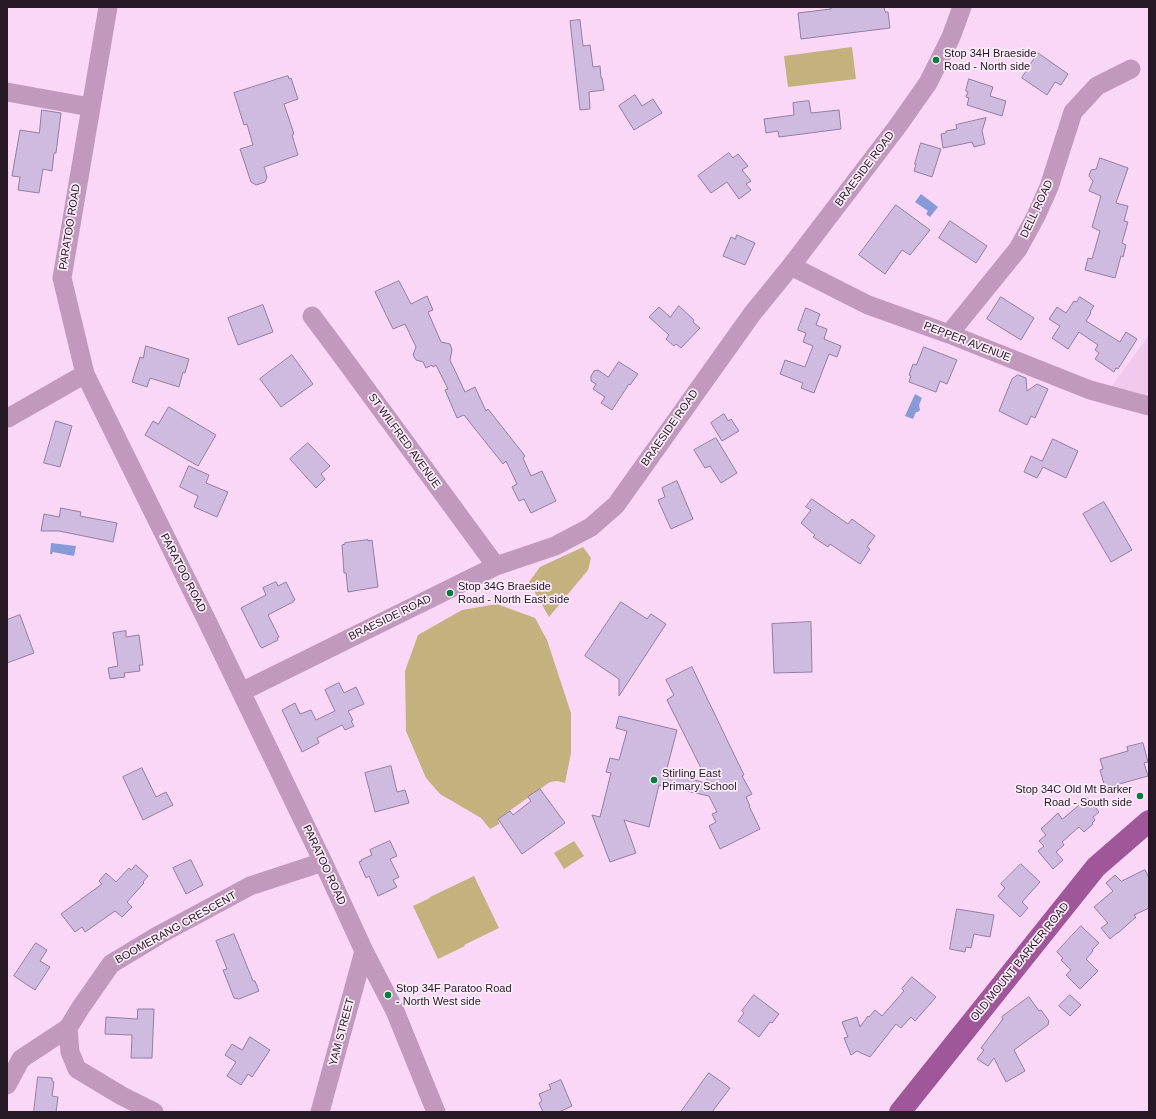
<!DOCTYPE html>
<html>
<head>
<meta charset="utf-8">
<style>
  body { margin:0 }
  #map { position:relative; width:1156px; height:1119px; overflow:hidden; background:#fbd7f7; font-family:Arial,sans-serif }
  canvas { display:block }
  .frame { position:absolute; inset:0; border:8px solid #261925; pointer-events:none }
</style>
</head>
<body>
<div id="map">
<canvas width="1156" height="1119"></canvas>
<div class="frame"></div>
</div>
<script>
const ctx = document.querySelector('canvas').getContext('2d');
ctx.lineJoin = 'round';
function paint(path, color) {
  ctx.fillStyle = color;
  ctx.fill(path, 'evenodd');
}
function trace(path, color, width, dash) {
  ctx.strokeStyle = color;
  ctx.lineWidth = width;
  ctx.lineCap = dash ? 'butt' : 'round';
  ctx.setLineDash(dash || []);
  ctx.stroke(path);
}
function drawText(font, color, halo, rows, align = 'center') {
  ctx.font = font + ' Arial,sans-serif';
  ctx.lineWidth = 3.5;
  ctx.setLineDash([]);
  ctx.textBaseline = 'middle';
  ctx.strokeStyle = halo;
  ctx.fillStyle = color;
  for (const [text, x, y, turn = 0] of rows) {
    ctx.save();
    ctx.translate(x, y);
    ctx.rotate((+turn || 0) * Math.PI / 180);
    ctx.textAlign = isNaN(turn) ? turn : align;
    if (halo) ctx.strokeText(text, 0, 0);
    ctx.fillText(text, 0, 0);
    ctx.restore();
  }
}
const built = new Path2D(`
  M1149,335V406L1106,394L1133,357Z`);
const green = new Path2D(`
  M852,47L856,79L788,87L784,56Z
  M583,547L591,558L588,570L549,617L529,582L540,567Z
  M497,604L535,618L547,640L571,713V753L565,783L557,781L550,782L498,819L499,824L490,829L481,818L440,794L426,778L406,731L405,671L418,635L462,610Z
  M574,841L584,856L564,869L554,853Z
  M474,876L499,928L464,945L465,946L438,959L413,906L430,898V897Z`);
const water = new Path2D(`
  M921,194L938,207L930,217L926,214L928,211L915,202Z
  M915,394L922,398L919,405L920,410L918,412H916L913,419L905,416Z
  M51,543L76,546L74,556L53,552L52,554H50Z`);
const building = new Path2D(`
  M830,7H884L885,12H888L890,28L801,39L798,13L831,9Z
  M580,20L583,46L590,45L593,67L600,66L601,78H602L604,90L589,92L590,109L580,110L570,21Z
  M1038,53L1068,74L1061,85L1055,82L1047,95L1022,78Z
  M288,76L289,79L291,78L298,99L284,104L294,134L292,135L298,155L264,167L267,177L265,182L256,185L251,182L240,149L253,145L247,124L244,125L234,93Z
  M969,79L993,87L990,96L1006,101L1002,116L967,105L969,98L966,97L968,92L966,91Z
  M635,95L642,106L653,99L662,113L634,130L619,106Z
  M809,101L811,113L839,110L841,129L779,137L778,131L766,133L764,119L794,115L793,103Z
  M42,110L61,113L56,153H54L52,171L43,169L39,193L18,190L20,177L12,176L20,130L39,133Z
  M986,118L982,131L985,144L974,147L972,142L943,148L941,134L946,133V131L957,129L956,125Z
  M921,143L941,149L932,177L914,171L916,164H915Z
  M729,153L733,158L738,154L748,166L742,170L751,181L746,184L751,190L739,199L727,182L711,193L698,176Z
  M1100,158L1128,168L1116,203L1128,206L1124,221L1128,222L1122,243L1126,245L1123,257L1121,256L1115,278L1085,270L1088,258L1092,259L1100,231L1092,227L1101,196L1089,191L1093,181L1089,176L1091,170L1096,169Z
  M896,205L930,230L910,255L902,250L885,274L859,255Z
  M950,221L987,246L976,263L939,238Z
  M737,235L755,243L745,265L723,256L731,237L735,239Z
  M399,281L411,304L427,296L433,310L428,312L441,342L450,344L452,350L450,360L465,392L475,387L486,411L488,409L525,456L523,458L531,476L542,471L556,501L531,513L524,499L519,501L512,487L517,484L506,461L503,464L464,415L457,418L445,390L448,389L436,365L433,367L432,365L426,368L423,362L416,360L413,355L416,347L405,324L393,329L375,292Z
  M1001,297L1034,318L1021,340L987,319Z
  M1080,297L1094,306L1090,312L1091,313L1086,321L1120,342L1126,332L1137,339L1118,369L1116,368L1114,372L1095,359L1099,353L1095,350L1098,345L1079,332L1068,349L1052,338L1060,326L1049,319L1057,307L1066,313L1074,301L1076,302Z
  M263,305L273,332L238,345L228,318Z
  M679,306L694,320L693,322L700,328L681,348L676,344L674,346L666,339L669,335L649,317L659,307L670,317Z
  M806,308L820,314L816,325L827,329L824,339L841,346L837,357L829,354L814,393L801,388L803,383L780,374L785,360L805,367L813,346L803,342L806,333L798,330Z
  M146,346L189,359L185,373L183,372L179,387L150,378L147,387L132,382L140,357L143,358Z
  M924,347L957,360L947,384L940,381L936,392L909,382L911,376L909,375L913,364L916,365Z
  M292,355L313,384L281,407L260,379Z
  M619,362L638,374L630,385L629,384L612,410L601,403L605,397L593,389L596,384L591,381V376L594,371L598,370L608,377Z
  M1018,375L1026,378L1027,391L1037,384L1048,389L1035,418L1031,416L1027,425L999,411L1012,379Z
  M169,407L216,435L198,466L145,435L153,421L158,424Z
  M724,414L728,421L731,419L739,431L722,441L711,423Z
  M56,421L72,426L60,467L44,463Z
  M716,438L737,473L721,483L710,466L705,468L694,450Z
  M1053,439L1078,451L1066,478L1043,467L1037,478L1024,472L1031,456L1042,461Z
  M308,443L330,466L321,474L325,479L316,488L290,459Z
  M189,466L209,475L206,483L228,492L217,517L194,507L198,496L180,487Z
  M677,481L693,519L671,529L658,500L665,497L662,488Z
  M812,499L848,524L852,519L875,536L867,547L870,549L860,564L830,544L828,547L813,537L815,535L801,523L811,510L806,507Z
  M1104,502L1132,550L1111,562L1083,514Z
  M61,508L81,512L80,516L117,523L113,542L59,531H41L44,514L59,517Z
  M368,540V541L372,540L378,587L348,592L346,573H344L342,545L345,544V543Z
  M276,582L278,586L286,582L295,600L293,601V602L268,615L279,637L277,638L278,640L262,648L260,646L241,608L266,595L263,588Z
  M621,602L647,619L651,614L666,624L619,696V679L585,656Z
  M20,615L34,653L7,663V620Z
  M811,622L812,672L774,673L772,624Z
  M126,631V637L139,635L143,665H139L140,671L124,673L125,677L110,679L108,668L118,666L113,633Z
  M692,667L744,775L742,776L752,794L746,797L750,806H749L760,829L720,849L709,826L716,822L712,814L717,812L709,796L659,785L649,827L624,820L636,853L610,862L592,815L600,817L611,773L606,772L610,758L619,760L627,731L616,728L619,716L677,730L666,772L709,784L667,700L674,695L666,680Z
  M339,683L344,693L356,687L364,704L348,711L353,720L351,721L354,726L345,730L342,725L317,738L319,743L302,752L282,710L295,703L300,714L311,710L316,720L335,711L325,690Z
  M1143,743L1148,762L1144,763L1148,776L1105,788L1100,770L1103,769L1100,759L1128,751L1127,747Z
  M391,766L397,792L405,790L409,803L375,812L365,773Z
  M142,768L156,797L166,792L173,805L143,820L123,777Z
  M540,789L565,823L522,854L498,819L510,811L513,815L531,801L528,797Z
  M1088,798L1099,812L1093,817L1095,820L1092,823L1093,824L1084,832L1079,827L1062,842L1064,845L1056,852L1063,860L1053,869L1038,851L1044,846L1039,841L1046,835L1041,829L1058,813L1062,819Z
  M390,841L397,856L390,859L399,877L393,880L397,887L378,896L369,876L366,878L359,862L362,861L361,860L372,855L370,850Z
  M191,860L203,885L186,894L173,868Z
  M1021,864L1040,882L1022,902L1028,908L1020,917L998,896L1005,888L1001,884Z
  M136,865L148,876L143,882L144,883L127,902L132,907L122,917L115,911L85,932L82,927L75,932L61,914L102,884L99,881L106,873L116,882L129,868L131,870Z
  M1145,870L1149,878V908L1134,915L1136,917L1118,933H1117L1110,939L1101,928L1108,923L1094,907L1113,891L1106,883L1115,875L1121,881Z
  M957,909L994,915L990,937L974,934L971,948L966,947L965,952L950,949Z
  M1081,926L1099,943L1092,950L1093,951L1086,959L1098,971L1080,989L1066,975L1071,970L1061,960L1063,958L1057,952Z
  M234,934L253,981H255L259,991L239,999L234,998L223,970L227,969L216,941Z
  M36,943L47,950L40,961L50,967L35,990L14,976Z
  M912,977L936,997L915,1021L911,1017L901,1028L896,1024L870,1057L857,1051L851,1055L844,1038L848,1037L842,1022L857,1017L860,1027L868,1016L869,1017L875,1010L882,1016L904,991L902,989Z
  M754,995L779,1014L772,1023L770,1022L759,1037L738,1021L744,1013L742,1011Z
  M1070,995L1081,1005L1070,1016L1059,1006Z
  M1029,997L1039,1011L1041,1010L1049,1021L1048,1025L1014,1050L1025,1071L1006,1082L994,1058L988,1066L977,1059L984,1050L981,1048L1003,1019L1002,1017Z
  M138,1009H154L152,1058H131L132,1035L105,1034L106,1017L137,1019Z
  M250,1037L270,1050L252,1077L248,1074L241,1085L227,1076L236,1062L225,1055L232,1044L242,1050Z
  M709,1073L730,1088L712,1112H681Z
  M38,1077L52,1078V1081L54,1082L52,1096L58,1097L56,1112H34Z
  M561,1080L572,1106L559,1112H543L539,1103L542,1101L539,1094L551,1089L549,1085Z`);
const minor = new Path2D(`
  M108,7L62,278L85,374L208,623L323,862L364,951L395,1011L436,1112
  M7,92L90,107
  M791,266L868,305L949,334L1090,390L1149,406
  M312,316L336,348L496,566
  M949,334L1018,249L1036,216L1049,187L1073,112L1097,86L1131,69
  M8,418L85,374
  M241,692L496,566L555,546L591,527L616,505L752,314L791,266L897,127L928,83L951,37L962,7
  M7,1085L21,1059L68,1028
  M154,1112L122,1096L77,1069L70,1052L68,1028L81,1007L111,964L159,935L250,886L323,862
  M320,1112L364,951`);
const major = new Path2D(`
  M900,1112L1096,867L1149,821`);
const markers = [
  [936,60,4,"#007e37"],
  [450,593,4,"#007e37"],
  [654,780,4,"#007e37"],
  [1140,796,4,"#007e37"],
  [388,995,4,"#007e37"]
];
const poiNames = [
  ["Stop 34H Braeside",944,54],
  ["Road - North side",944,67],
  ["Stop 34G Braeside",458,587],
  ["Road - North East side",458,600],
  ["Stirling East",662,774],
  ["Primary School",662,787],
  ["Stop 34C Old Mt Barker",1132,790,"right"],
  ["Road - South side",1132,803,"right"],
  ["Stop 34F Paratoo Road",396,989],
  ["- North West side",396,1002]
];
const streetNames = [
  ["BRAESIDE ROAD",865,169,-53],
  ["DELL ROAD",1037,209,-65],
  ["PARATOO ROAD",70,227,-81],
  ["PEPPER AVENUE",967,342,21],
  ["BRAESIDE ROAD",670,428,-55],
  ["ST WILFRED AVENUE",404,441,54],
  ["PARATOO ROAD",183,573,63],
  ["BRAESIDE ROAD",390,618,-26],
  ["PARATOO ROAD",324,865,65],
  ["BOOMERANG CRESCENT",176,928,-29],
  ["OLD MOUNT BARKER ROAD",1020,962,-51],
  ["YAM STREET",342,1032,-75]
];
paint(built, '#f2c9ee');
paint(green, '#c4b17e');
paint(water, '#869ad7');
paint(building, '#cfbae0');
trace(building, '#927ea2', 1);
trace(minor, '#c199bd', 19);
trace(major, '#9f579a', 22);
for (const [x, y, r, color] of markers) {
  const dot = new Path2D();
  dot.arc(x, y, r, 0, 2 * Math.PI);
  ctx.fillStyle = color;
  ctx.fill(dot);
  trace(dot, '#fbecf9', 1.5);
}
drawText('11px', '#261925', '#fbecf9', poiNames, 'left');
drawText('11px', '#261925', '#fbecf9', streetNames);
</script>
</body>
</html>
